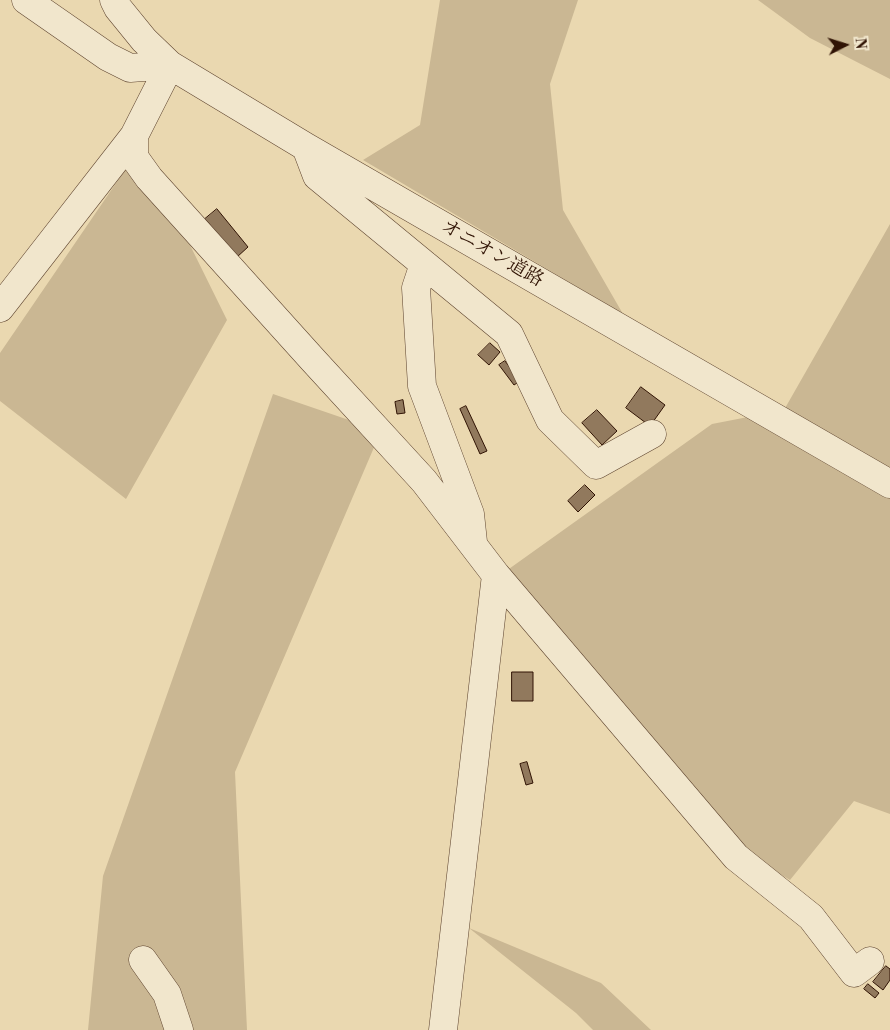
<!DOCTYPE html>
<html>
<head>
<meta charset="utf-8">
<style>
  body { margin:0 }
  #map { position:relative; width:890px; height:1030px; overflow:hidden; background:#ead8b0; font-family:"Libre Bodoni",serif }
  canvas { display:block }
  .north { position:absolute; left:820px; top:20px; width:50px; height:50px; -webkit-text-stroke:4px #f1e6cc; paint-order:stroke; rotate:85deg; font-size:14px; font-weight:700; line-height:20px; text-align:center; color:#301304 }
  .north::after { content:''; display:block; margin:auto; width:18px; height:22px; background:#301304; clip-path:polygon(50% 0,100% 100%,50% 72%,0 100%) }
</style>
</head>
<body>
<div id="map">
<canvas width="890" height="1030"></canvas>
<div class="north">N</div>
</div>
<script>
const ctx = document.querySelector('canvas').getContext('2d');
ctx.lineJoin = 'round';
function paint(path, color) {
  ctx.fillStyle = color;
  ctx.fill(path, 'evenodd');
}
function trace(path, color, width, dash) {
  ctx.strokeStyle = color;
  ctx.lineWidth = width;
  ctx.lineCap = dash ? 'butt' : 'round';
  ctx.setLineDash(dash || []);
  ctx.stroke(path);
}
function drawText(font, color, halo, rows, align = 'center') {
  ctx.font = font + ' "Libre Bodoni","Noto Serif JP",serif';
  ctx.lineWidth = 4;
  ctx.setLineDash([]);
  ctx.textBaseline = 'middle';
  ctx.strokeStyle = halo;
  ctx.fillStyle = color;
  for (const [text, x, y, turn = 0] of rows) {
    ctx.save();
    ctx.translate(x, y);
    ctx.rotate((+turn || 0) * Math.PI / 180);
    ctx.textAlign = isNaN(turn) ? turn : align;
    if (halo) ctx.strokeText(text, 0, 0);
    ctx.fillText(text, 0, 0);
    ctx.restore();
  }
}
const green = new Path2D(`
  M440,0H578L550,84L563,210L623,314L363,160L420,125Z
  M758,0H890V79L810,38Z
  M125,170L188,241L227,320L126,499L0,401V353Z
  M890,224V814L854,801L790,880L743,852L506,571L712,424L784,410Z
  M273,394L381,431L235,772L247,1030H88L103,876Z
  M469,928L601,983L651,1030H593L576,1013Z`);
const building = new Path2D(`
  M217,209L248,247L237,257L205,219Z
  M490,343L500,352L489,365L478,355Z
  M505,361L520,381L514,385L499,365Z
  M641,387L665,405L650,426L626,408Z
  M403,400L405,413L397,414L395,402Z
  M466,406L487,451L480,454L460,409Z
  M597,410L617,431L602,445L582,423Z
  M585,485L595,495L578,512L568,501Z
  M512,672H533V701H512Z
  M527,762L533,783L526,785L520,764Z
  M886,966L890,969V980L883,990L873,982Z
  M868,984L879,993L875,998L864,989Z`);
const minor = new Path2D(`
  M26,0L108,57L130,68L170,65
  M114,0L118,8L144,40L170,65L306,147L890,484
  M134,136V157L149,178L313,360L424,481L496,575L736,857L811,917L854,973L870,961
  M306,147L317,176L509,334L550,420L596,465L652,434
  M424,264L416,288L422,386L470,514L473,542
  M0,308L134,136L170,65
  M143,960L167,994L179,1030
  M443,1030L496,575`);
const streetNames = [
  ["オニオン道路",492,254,30]
];
paint(green, '#cab793');
paint(building, '#91795d');
trace(building, '#301304', 1);
trace(minor, '#5e442f', 29);
trace(minor, '#f1e6cc', 28);
drawText('19px', '#301304', '#f1e6cc', streetNames);
</script>
</body>
</html>
